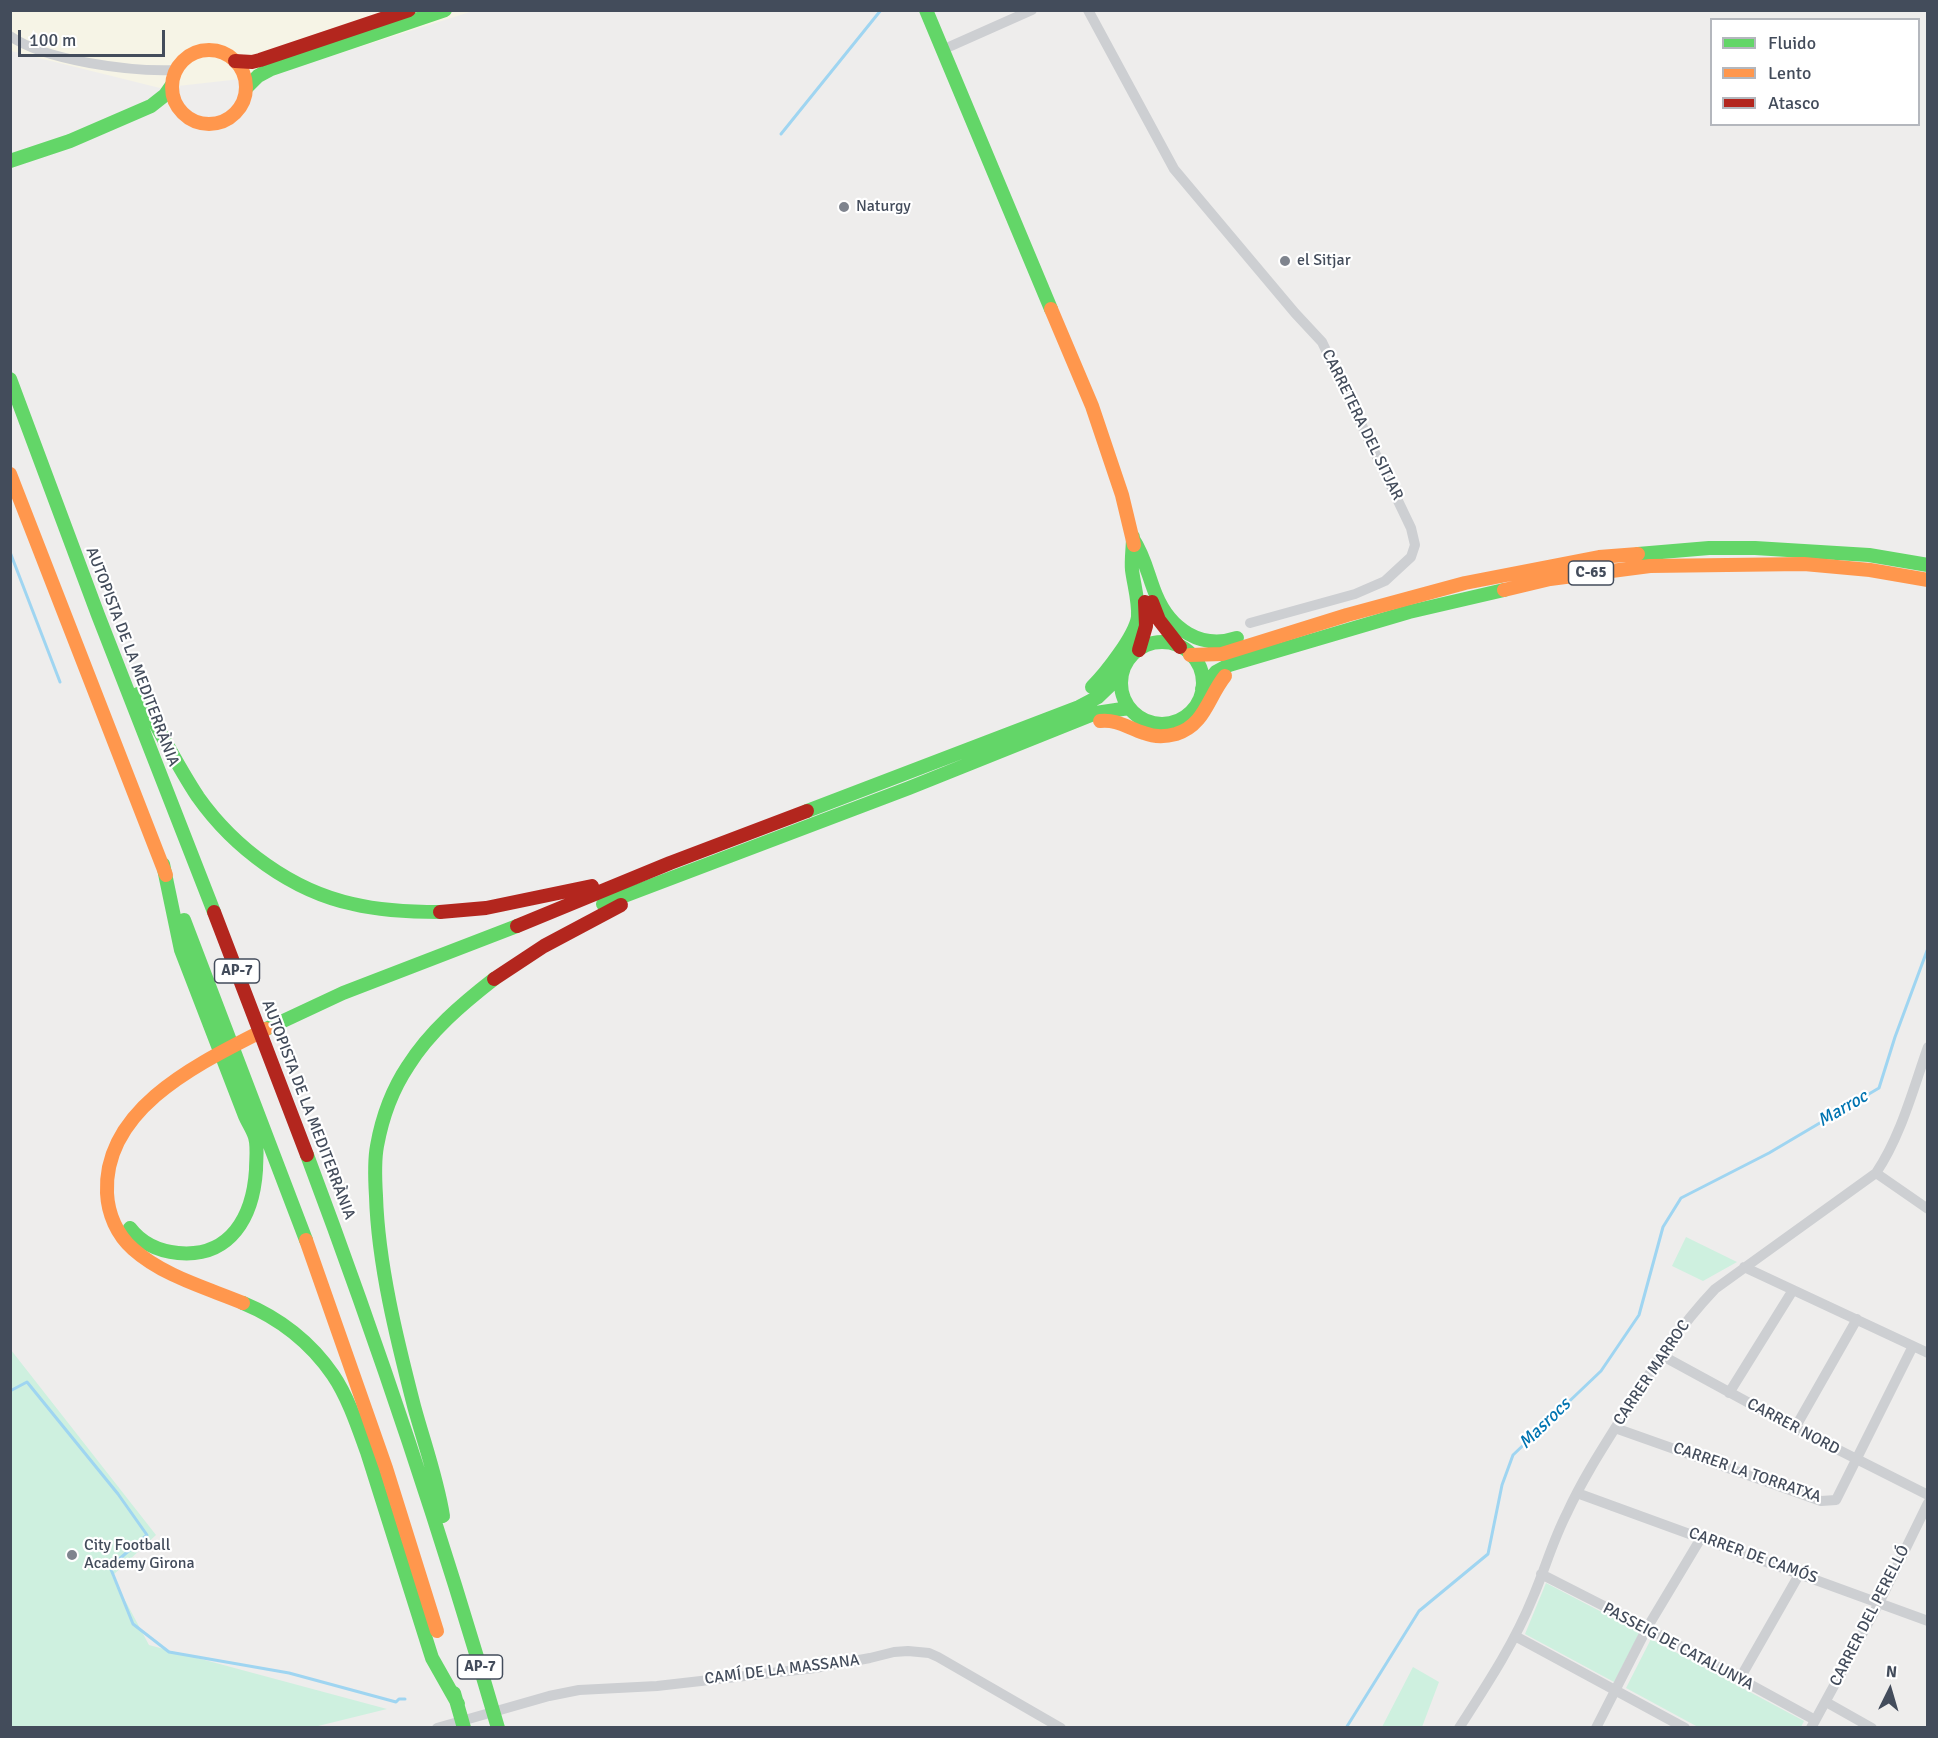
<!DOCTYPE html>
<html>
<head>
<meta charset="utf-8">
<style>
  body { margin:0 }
  #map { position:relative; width:1938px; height:1738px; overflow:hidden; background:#eeedec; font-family:Signika,sans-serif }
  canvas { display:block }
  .frame { position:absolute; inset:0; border:12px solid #434c5b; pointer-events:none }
  .legend { position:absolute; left:1710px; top:18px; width:210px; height:108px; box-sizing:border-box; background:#fff; border:2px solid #b4b7bd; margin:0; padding:8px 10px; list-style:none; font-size:18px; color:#434c5b }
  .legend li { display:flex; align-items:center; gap:12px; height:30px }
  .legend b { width:30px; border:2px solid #b4b7bd }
  .north { position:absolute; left:1860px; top:1660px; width:60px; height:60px; -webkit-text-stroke:4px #fff; paint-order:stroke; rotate:5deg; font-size:16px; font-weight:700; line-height:24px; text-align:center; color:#434c5b }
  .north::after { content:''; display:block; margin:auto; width:21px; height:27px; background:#434c5b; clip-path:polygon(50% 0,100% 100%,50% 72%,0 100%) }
  .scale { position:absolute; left:18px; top:30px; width:147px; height:27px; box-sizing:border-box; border:3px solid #434c5b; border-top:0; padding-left:8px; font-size:18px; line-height:21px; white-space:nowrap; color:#434c5b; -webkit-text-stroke:4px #fff; paint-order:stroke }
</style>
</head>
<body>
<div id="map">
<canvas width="1938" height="1738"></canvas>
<div class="frame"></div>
<ul class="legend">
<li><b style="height:8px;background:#63d668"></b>Fluido</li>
<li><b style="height:8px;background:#ff974d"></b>Lento</li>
<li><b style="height:8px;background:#b3261e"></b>Atasco</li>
</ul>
<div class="north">N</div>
<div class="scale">100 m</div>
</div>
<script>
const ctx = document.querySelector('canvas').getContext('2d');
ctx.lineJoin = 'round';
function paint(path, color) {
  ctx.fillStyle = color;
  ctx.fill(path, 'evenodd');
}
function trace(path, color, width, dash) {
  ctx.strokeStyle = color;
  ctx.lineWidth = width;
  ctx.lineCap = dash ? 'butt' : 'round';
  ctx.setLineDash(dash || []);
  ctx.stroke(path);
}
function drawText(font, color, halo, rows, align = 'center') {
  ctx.font = font + ' Signika,sans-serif';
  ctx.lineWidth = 4.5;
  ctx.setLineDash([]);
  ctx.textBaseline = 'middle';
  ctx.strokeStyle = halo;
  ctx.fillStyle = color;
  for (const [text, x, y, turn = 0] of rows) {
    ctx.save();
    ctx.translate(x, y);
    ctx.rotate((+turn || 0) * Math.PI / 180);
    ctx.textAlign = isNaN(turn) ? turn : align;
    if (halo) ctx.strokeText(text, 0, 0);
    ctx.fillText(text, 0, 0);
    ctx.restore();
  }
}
const commercial = new Path2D(`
  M11,11H473L268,76L160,88L11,51Z`);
const green = new Path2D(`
  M1686,1237L1737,1262L1703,1281L1672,1266Z
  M11,1350L156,1535L112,1576L149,1645L387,1709L314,1727H11Z
  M1546,1583L1640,1632L1614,1682L1525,1634Z
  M1651,1639L1804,1721L1801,1727H1698L1626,1688Z
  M1413,1667L1439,1682L1422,1727H1382Z`);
const stream = new Path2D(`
  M781,134L881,10
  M10,552L60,682
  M10,1391L27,1382L118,1494L147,1535L110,1567L133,1624L169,1652L289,1673L396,1702L399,1699H405
  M1346,1728L1419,1611L1488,1554L1502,1485L1513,1455L1601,1371L1639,1315L1663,1227L1681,1198L1769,1153L1879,1088L1895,1037L1928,948`);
const street = new Path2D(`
  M1088,10L1174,169L1295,313L1322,342L1411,528L1415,545L1411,557L1385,581L1355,594L1250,623
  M10,36C46,61 132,72 176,70
  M942,50L1032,10
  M1876,1173L1928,1209
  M1744,1267L1928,1353
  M1661,1355L1795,1428L1928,1495
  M1729,1393L1793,1290
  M1615,1428L1821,1501L1836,1500L1913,1346
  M1795,1428L1857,1319
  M1577,1493L1928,1621
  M1541,1574L1647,1628L1815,1720
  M1515,1636L1685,1728
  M1739,1680L1800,1573
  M1826,1702L1872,1728
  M437,1728L549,1696L579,1690L657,1686L815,1668L870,1658L894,1652L908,1651L929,1653L938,1657L1061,1728
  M1459,1728C1486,1686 1514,1644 1533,1597C1545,1569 1553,1540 1567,1513C1583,1478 1604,1446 1624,1414C1652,1369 1678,1328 1715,1289L1876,1173C1901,1136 1913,1089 1928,1047
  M1596,1728L1647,1628L1701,1538
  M1811,1728L1879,1603L1928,1503`);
const fast = new Path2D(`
  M926,10L1051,309
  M246,88L258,76L271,69L445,10
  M10,161L70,141L151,106L165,95L172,85
  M10,379L98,615L214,912
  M1133,539C1145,557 1148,576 1156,595C1170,629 1201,650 1237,638
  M1638,554L1709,548H1755L1869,555L1928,565
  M1121 683a41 41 0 1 1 82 0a41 41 0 1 1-82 0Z
  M1092,687C1106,673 1135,636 1138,617C1139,602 1134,585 1132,570C1131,559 1133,548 1133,537
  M1202,689L1216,672L1229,665L1409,612L1504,590
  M138,694C159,728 176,764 198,797C234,848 292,891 353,904C382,911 411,912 440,912
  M807,811L1079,707L1098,697L1122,674
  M603,904L909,788L1096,713L1129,708
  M184,920L306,1240
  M266,1029L343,993L517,926
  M307,1155C378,1344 442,1535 498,1728
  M130,1228C142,1244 158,1251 178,1253C231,1258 253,1216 256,1170C256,1159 258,1147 255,1137C253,1130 248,1123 245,1116L181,950L163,864
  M243,1303C279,1318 311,1343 333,1375C348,1397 358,1427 367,1452L432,1658L458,1704
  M443,1516C437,1478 424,1443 414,1406C397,1340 378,1264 376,1196C375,1180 374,1162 377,1146C382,1118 392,1090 408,1066C430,1031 462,1004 494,979
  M454,1693L464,1728`);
const slow = new Path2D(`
  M172 87a37 37 0 1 1 74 0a37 37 0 1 1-74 0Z
  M1051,309L1092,406L1122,495L1134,545
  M10,474L166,875
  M1504,590L1550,579L1650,566L1804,564L1870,570L1928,580
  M1190,655L1222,654L1347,615L1465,583L1599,557L1638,554
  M1100,721C1117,719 1128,728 1144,733C1154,737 1165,737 1176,734C1205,725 1208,697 1225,676
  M306,1240L386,1468L437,1631
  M243,1303C207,1288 163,1276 133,1249C117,1235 108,1214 107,1193C103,1107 202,1062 266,1029`);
const jam = new Path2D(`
  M235,61L252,62L260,60L409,10
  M1152,602L1159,620L1180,647
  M1139,650L1146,626L1145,602
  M214,912L307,1155
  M440,912L486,908L592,886
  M517,926L670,863L807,811
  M494,979L544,946L621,905`);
const markers = [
  [844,207,6,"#7f848e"],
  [1285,261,6,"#7f848e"],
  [72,1555,6,"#7f848e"]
];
const shields = [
  [1591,573,45],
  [237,971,45],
  [480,1667,45]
];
const shieldNames = [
  ["C-65",1591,573],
  ["AP-7",237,971],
  ["AP-7",480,1667]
];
const poiNames = [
  ["Naturgy",856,207],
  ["el Sitjar",1297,261],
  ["City Football",84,1546],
  ["Academy Girona",84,1564]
];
const streetNames = [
  ["CARRETERA DEL SITJAR",1362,425,64],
  ["AUTOPISTA DE LA MEDITERRÀNIA",132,657,69],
  ["AUTOPISTA DE LA MEDITERRÀNIA",308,1110,69],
  ["CARRER MARROC",1652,1373,-56],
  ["CARRER NORD",1793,1427,28],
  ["CARRER LA TORRATXA",1747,1473,19],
  ["CARRER DE CAMÓS",1753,1556,20],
  ["CARRER DEL PERELLÓ",1870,1616,-63],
  ["PASSEIG DE CATALUNYA",1678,1647,28],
  ["CAMÍ DE LA MASSANA",782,1670,-7]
];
const waterNames = [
  ["Marroc",1843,1109,-30],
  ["Masrocs",1545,1424,-44]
];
paint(commercial, '#f6f4e6');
paint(green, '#cef0df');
trace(stream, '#9fd5f1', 3);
trace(street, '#cdcfd2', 10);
trace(fast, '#63d668', 14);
trace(slow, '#ff974d', 14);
trace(jam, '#b3261e', 14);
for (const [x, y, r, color] of markers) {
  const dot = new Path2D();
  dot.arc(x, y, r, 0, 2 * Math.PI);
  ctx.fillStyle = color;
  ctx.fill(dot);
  trace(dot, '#fff', 2);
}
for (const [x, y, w] of shields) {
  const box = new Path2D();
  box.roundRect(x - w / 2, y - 12, w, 24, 4.5);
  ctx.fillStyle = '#fff';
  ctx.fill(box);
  trace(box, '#434c5b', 1.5);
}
drawText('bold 15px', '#434c5b', null, shieldNames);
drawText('16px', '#434c5b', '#fff', poiNames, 'left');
drawText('16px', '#434c5b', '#fff', streetNames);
drawText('italic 18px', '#0074b1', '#fff', waterNames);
</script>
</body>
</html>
